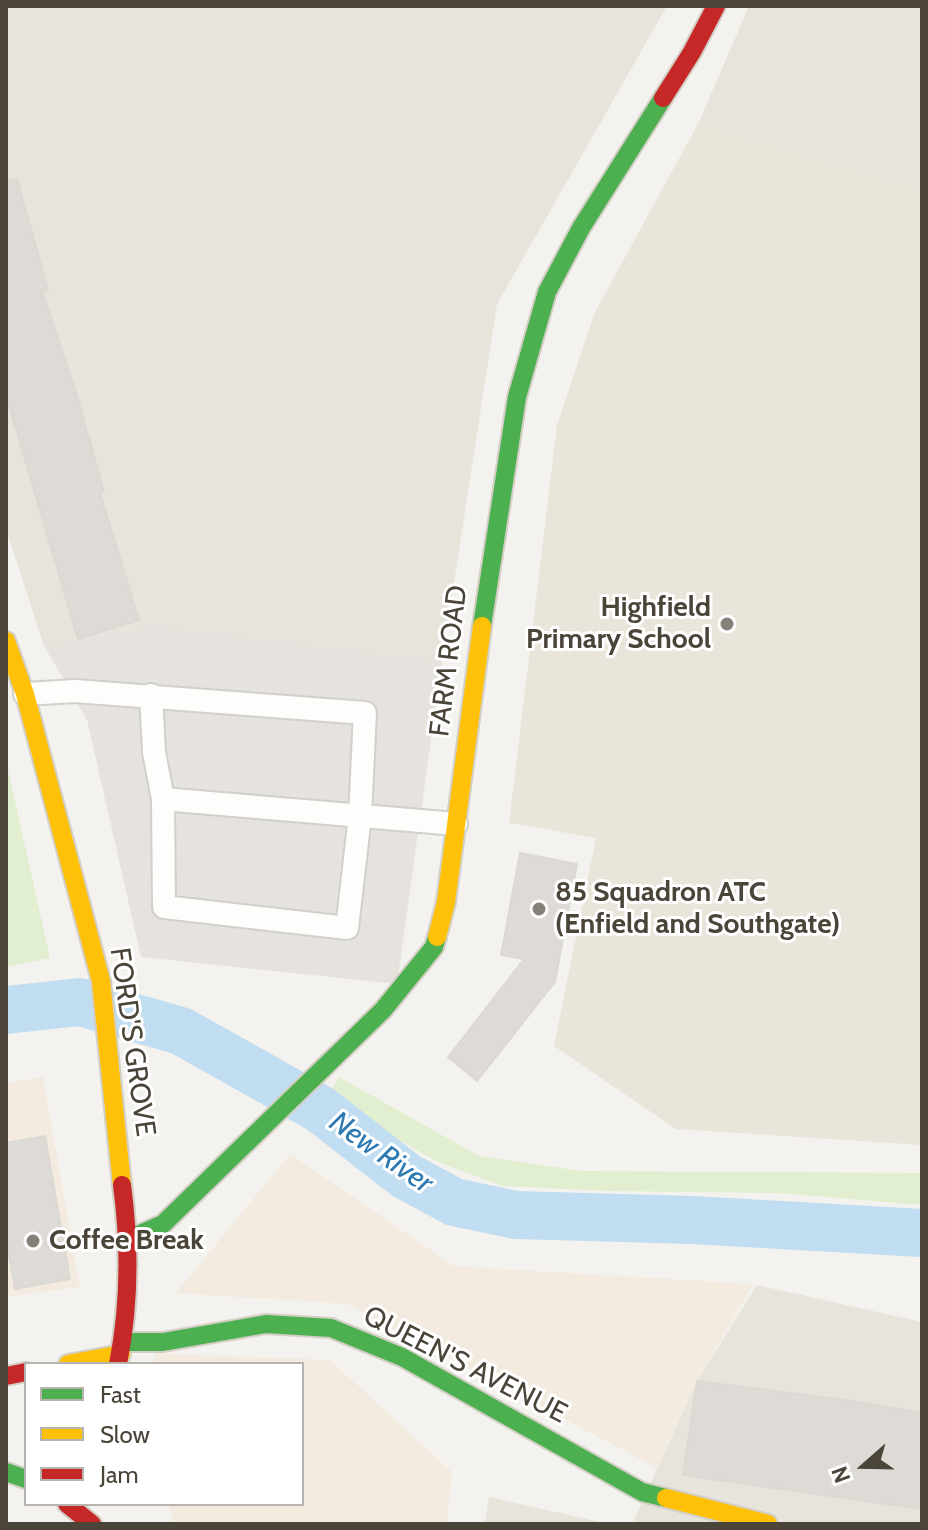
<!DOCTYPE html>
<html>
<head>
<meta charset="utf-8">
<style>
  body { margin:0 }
  #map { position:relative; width:928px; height:1530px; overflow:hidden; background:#f4f2ee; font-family:Cabin,sans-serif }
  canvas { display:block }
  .frame { position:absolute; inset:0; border:8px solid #4b4439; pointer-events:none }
  .legend { position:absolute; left:24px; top:1362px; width:280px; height:144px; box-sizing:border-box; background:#fff; border:2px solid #b7b4b0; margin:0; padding:10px 14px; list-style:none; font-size:24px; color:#4b4439 }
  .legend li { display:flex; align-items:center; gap:16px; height:40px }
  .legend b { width:40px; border:2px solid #b7b4b0 }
  .north { position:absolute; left:824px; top:1426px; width:80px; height:80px; -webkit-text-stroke:6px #fff; paint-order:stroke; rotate:250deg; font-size:22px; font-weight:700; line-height:32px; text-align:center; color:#4b4439 }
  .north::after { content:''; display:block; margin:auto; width:28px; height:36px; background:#4b4439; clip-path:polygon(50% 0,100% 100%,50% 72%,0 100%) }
</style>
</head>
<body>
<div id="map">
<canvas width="928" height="1530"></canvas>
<div class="frame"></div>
<ul class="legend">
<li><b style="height:10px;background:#4caf50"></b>Fast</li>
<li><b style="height:10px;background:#ffc107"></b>Slow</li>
<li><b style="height:10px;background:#c62828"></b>Jam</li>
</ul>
<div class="north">N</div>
</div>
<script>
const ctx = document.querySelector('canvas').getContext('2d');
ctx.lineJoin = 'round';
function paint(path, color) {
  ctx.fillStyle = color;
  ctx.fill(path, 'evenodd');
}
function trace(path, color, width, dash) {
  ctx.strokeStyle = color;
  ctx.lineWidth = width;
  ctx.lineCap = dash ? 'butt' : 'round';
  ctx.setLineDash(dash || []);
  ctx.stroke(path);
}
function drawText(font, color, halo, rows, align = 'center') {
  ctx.font = font + ' Cabin,sans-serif';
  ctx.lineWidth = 6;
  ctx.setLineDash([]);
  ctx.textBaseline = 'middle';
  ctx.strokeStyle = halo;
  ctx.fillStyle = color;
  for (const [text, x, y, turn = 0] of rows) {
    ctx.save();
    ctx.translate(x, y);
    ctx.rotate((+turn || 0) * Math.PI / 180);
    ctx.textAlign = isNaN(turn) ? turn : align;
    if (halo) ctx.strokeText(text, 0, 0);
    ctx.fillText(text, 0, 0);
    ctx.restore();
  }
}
const residential = new Path2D(`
  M6,6H667L497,304L442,661L153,625L44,646L6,529Z
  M749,6H922V188L699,122Z
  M757,1285L922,1322V1524H632L697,1381Z
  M489,1497L609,1524H485Z`);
const commercial = new Path2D(`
  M43,1077L80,1287L6,1297V1083Z
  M290,1154L454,1266L753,1284L697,1381L657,1468L347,1304L176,1293Z
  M155,1353L330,1360L452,1472L447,1524H175L168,1504H302V1364H155Z`);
const education = new Path2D(`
  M699,122L922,188V1145L676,1129L554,1046L596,838L509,823L557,425L595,312Z`);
const green = new Path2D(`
  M6,761L50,958L6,967Z
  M339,1077L479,1156L581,1171L922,1173V1205L778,1193L608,1191L502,1186L436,1161L326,1098Z`);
const parking = new Path2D(`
  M153,625L442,661L397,984L141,957L87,720L44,646Z`);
const canal = new Path2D(`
  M6,1010L80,1002L181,1031L320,1109L406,1176L454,1202L516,1215L692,1220L922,1233`);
const building = new Path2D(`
  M17,179L48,290L42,291L77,396L104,492L100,493L139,620L78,639L6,395V181Z
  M520,853L577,864L555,982L477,1081L448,1057L524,959L501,955Z
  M45,1136L70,1279L15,1289L6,1237V1143Z
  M697,1381L860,1402L922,1413V1509L683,1475Z`);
const lane = new Path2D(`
  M25,694L75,691L365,713L360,816L347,928L164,907L163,799
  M151,695L154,752L163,799L456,824`);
const fast = new Path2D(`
  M482,626L517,397L547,292L581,228L663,98
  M129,1239L163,1224L383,1010L434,947L437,937
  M124,1342H163L266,1324L331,1328L402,1357L642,1492L666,1498
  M6,1472L26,1479`);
const slow = new Path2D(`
  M6,641L25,694L101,981L122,1185
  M437,937L446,902L482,626
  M68,1364L121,1354
  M666,1498L768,1524`);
const jam = new Path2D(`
  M663,98L692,52L716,6
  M118,1364C130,1304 130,1245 122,1185
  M6,1376L26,1372
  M67,1504L92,1524`);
const markers = [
  [727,624,8,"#868178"],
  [539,909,8,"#868178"],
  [33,1241,8,"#868178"]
];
const poiNames = [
  ["Highfield",711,608,"right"],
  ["Primary School",711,640,"right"],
  ["85 Squadron ATC",555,893],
  ["(Enfield and Southgate)",555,925],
  ["Coffee Break",49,1241]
];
const streetNames = [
  ["FARM ROAD",449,661,-83],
  ["FORD'S GROVE",132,1042,82],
  ["QUEEN'S AVENUE",465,1365,27]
];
const waterNames = [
  ["New River",381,1153,35]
];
paint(residential, '#e7e4dc');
paint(commercial, '#f3ebdf');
paint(education, '#eae5da');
paint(green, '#e1eecf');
paint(parking, '#e6e3df');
trace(canal, '#c0ddf1', 48);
paint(building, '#dedbd6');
trace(building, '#dcd9d4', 2);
trace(lane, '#d2d0cb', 26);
trace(fast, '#d3cfc5', 22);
trace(slow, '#d3cfc5', 22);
trace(jam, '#d3cfc5', 22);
trace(lane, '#fdfdfc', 22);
trace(fast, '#4caf50', 18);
trace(slow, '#ffc107', 18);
trace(jam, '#c62828', 18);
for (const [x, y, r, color] of markers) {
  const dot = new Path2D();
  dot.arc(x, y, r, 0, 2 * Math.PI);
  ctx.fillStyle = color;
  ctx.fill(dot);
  trace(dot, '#fff', 3);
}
drawText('bold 28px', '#4b4439', '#fff', poiNames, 'left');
drawText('28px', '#4b4439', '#fff', streetNames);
drawText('italic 30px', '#2e7ab2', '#fff', waterNames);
</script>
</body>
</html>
